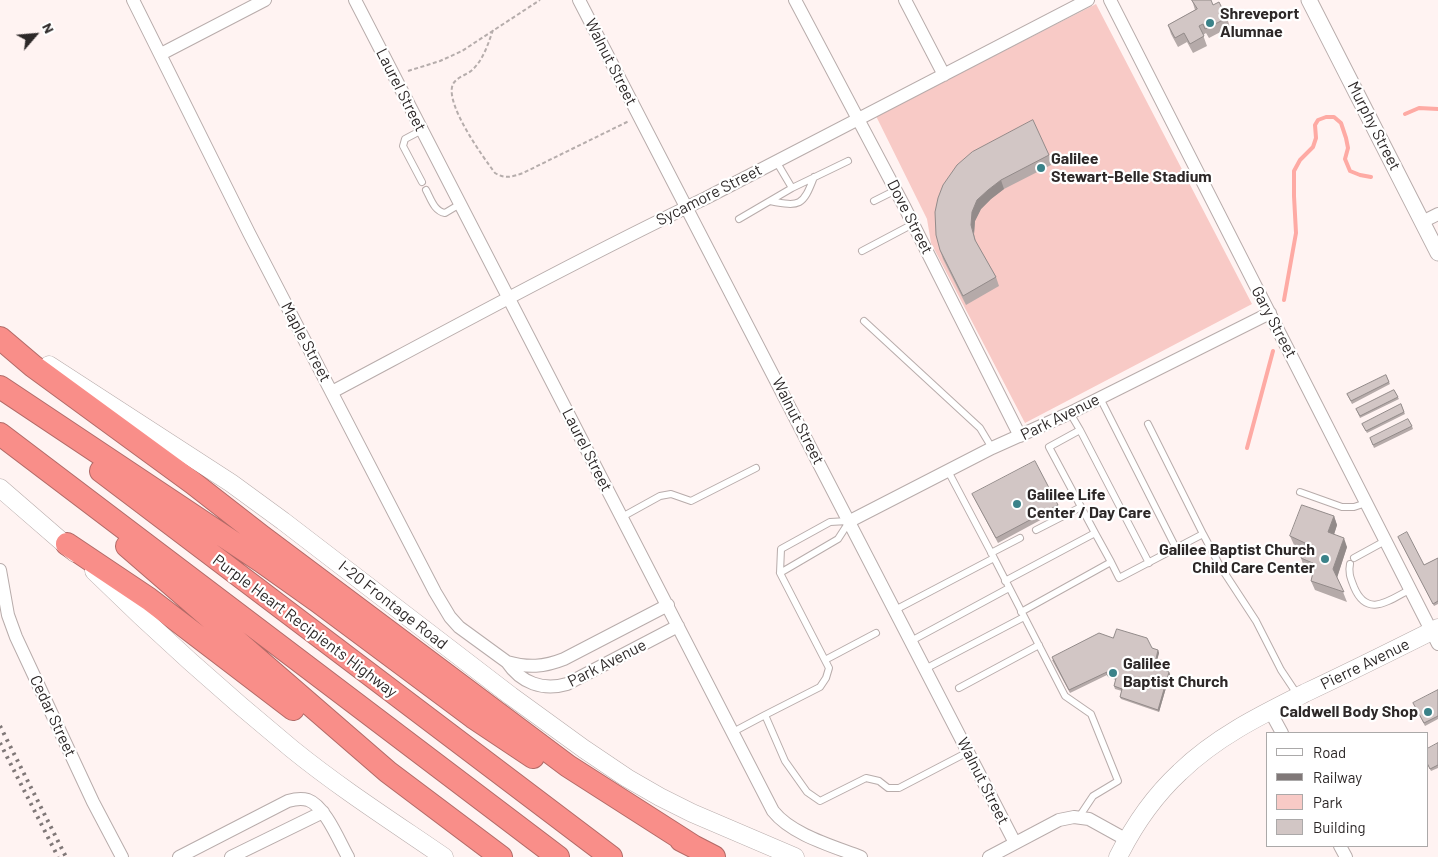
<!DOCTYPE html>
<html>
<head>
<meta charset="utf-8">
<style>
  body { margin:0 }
  #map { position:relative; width:1438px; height:857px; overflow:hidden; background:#fff3f2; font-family:Barlow,sans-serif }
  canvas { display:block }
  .legend { position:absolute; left:1266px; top:732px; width:162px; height:115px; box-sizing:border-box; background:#fff; border:1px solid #aba9a9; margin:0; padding:6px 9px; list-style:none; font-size:15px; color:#2d2828 }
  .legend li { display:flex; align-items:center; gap:10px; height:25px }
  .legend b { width:25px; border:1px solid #aba9a9 }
  .north { position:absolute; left:10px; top:10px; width:50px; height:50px; -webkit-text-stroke:4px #fff; paint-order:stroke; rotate:63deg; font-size:14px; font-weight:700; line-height:20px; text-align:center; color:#2d2828 }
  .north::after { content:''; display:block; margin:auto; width:18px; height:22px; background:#2d2828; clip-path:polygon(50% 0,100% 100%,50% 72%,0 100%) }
</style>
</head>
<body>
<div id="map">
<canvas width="1438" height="857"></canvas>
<ul class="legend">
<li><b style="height:6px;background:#fff"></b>Road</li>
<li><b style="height:6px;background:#807878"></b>Railway</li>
<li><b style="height:14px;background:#f8cac6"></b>Park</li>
<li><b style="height:14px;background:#d2c6c5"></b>Building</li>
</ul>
<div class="north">N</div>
</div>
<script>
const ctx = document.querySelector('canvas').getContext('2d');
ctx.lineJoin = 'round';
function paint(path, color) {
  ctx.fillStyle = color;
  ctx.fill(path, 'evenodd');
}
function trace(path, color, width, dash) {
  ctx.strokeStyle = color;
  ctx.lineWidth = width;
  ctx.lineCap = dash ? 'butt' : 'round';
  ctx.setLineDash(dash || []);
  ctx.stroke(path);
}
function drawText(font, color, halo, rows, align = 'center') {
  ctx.font = font + ' Barlow,sans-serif';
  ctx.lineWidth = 4.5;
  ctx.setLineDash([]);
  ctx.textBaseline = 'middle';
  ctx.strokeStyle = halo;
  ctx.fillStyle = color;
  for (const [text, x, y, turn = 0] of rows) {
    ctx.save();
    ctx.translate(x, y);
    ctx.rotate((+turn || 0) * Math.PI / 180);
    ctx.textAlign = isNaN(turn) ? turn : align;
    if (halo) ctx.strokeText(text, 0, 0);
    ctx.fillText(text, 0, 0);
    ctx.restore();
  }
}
const green = new Path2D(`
  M1096,4L1252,304L1025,423L931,243L927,219L876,116Z`);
const stream = new Path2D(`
  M1405,114L1419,108L1438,109
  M1284,300L1296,233L1294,196V171L1300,160L1313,147L1316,138L1315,125L1318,120L1326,117H1334L1341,123L1346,138L1348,148L1345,159L1350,171L1360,175L1371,177
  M1247,448L1273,351`);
const path = new Path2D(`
  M493,30C488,44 483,61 471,71C466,75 457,77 453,84C444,103 483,157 495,173C505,179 512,177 523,173L629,121
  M408,71L440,61L462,51L540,0`);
const service = new Path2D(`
  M776,161L792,188L848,161
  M422,182L403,146L405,139L422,130
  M426,190C431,199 434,211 445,213L460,204
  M770,201C800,207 803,206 814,177
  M874,201L896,190
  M739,219L792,188
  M862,251L913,224
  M864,321L980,428L992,448
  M1100,398L1176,548
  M1070,413L1080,430L1049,447L1095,533
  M1080,430L1149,563
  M948,471L994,558
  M1300,492L1342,507H1354L1366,503
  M622,517L660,496L671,494L691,501L756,468
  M848,521L830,522L781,549L780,573L829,668L826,678L820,687L765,715L785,761L807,792L820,801L866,778L879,781L888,788H899L968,752
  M1036,530L1081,507
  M1203,534L1220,566L1256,621L1281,670L1297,694
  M991,553L1020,538
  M1354,558L1385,541
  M1111,562L1119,578L1203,534L1148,424
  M1350,564C1348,573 1351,579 1354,587C1367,618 1388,601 1409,590
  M780,573L838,539L849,522
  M1005,581L1095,533L1111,562L1021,612
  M895,610L994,558L1065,696L1091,714L1118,781L1093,796L1079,817
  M911,641L1009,588
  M825,660L876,633
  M925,669L1024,617
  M959,688L1039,645
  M733,732L765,715`);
const minor = new Path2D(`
  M133,0L249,233L435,592L450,617L459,627L507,662C521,683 543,691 567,684L678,626
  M355,0L773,811C792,835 833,846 861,857
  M579,0L1015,843
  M795,0L904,206L1020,436
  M905,0L944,75
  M1110,0L1438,644
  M161,54L265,0
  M1422,222L1438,214
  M332,392C456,326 579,259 706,198L1088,0
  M850,521L992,448L1070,413L1270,313
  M0,570L8,615L16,637L93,802L122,857
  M507,662C528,668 544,667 564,659L668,605
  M1270,711L1282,733
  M1340,846L1346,857
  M179,857L288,801C295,799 301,798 308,800C325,806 339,841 348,857
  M231,857L323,812
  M989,857L1059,820L1074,817L1089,819L1127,840`);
const tertiary = new Path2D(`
  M1309,0L1438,253`);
const secondary = new Path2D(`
  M49,365L231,483L283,521L511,696L584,749L627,778L660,797L692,813L795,857
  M0,488L75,553
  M94,571C157,633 224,693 292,749C340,788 393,822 444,857
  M1118,857C1134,825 1154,796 1180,772C1216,737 1261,715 1305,693C1350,672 1394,650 1438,628`);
const motorway = new Path2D(`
  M0,338L33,366L193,483L261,536L568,766L693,846
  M0,387L261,561L316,600L473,717L533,757
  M0,434L558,857
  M101,471L611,857
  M67,544L149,599L293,709
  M127,546L388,772L501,857
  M681,840L714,857`);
const rail = new Path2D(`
  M0,726L66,857
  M0,743L58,857`);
const wall = new Path2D(`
  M1192,0L1213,5L1227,18L1230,27L1209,38L1206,33L1203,35L1207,46L1193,53L1187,42L1178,47L1171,34L1168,25L1195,10Z
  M972,152L1049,155L1053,164L1004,189L991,199L981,209L975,221L974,234L976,242L996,277L999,286L966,305L943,259L940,250Z
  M1386,375L1390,384L1352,404L1347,394Z
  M1394,390L1399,399L1360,418L1356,409Z
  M1401,404L1405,414L1367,433L1362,424Z
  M1412,426L1413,429L1374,448L1370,438Z
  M972,494L1058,505L1059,510L998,543Z
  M1334,516L1337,525L1334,534L1347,547L1337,577L1347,602L1315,590L1311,581L1314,571L1304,567L1301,558L1303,549L1294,545L1290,536Z
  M1399,539L1424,565L1438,558V604L1434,606Z
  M1113,638L1158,650L1159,653L1157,659L1164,661L1165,663L1163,670L1170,674L1159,712L1121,699L1120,697L1122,691L1115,689L1114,686L1116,680L1108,677L1107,675L1070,693L1052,660Z
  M1438,690V719L1425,726L1414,705Z
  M1438,743V768L1431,771L1427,763Z`);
const shadedWall = new Path2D(`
  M1001,180L1004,189L991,199L981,209L975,221L974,234L979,249L971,225L972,212L977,200L988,190Z
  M1334,516L1337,525L1332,541L1328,532Z
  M1344,538L1347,547L1337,578L1333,569Z
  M1158,650L1159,653L1157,661L1156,659Z
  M1169,672L1170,674L1159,712L1158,710Z`);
const building = new Path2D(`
  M1192,0H1211L1213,5L1219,2L1227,18L1205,29L1203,24L1199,26L1204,36L1190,44L1184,33L1175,38L1168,25L1197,9Z
  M1033,120L1049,155L1001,180L988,190L977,200L972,212L971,225L975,240L996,277L963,296L940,250L936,235L935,212L938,198L943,185L957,165L972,152Z
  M1386,375L1389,382L1351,401L1347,394Z
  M1394,390L1398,397L1360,416L1356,409Z
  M1401,404L1404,412L1366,431L1362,424Z
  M1408,419L1412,426L1373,445L1370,438Z
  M1035,461L1058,505L996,538L972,494Z
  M1302,505L1334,516L1328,532L1344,538L1333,569L1344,592L1311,581L1315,564L1301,558L1305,543L1290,536Z
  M1407,532L1424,565L1438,558V601L1433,604L1398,537Z
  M1117,629L1147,638L1152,648L1158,650L1156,659L1164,661L1162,669L1169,672L1158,710L1120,697L1122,689L1114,686L1116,678L1107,675V672L1069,690L1052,657L1099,633L1113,638Z
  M1438,690V716L1424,723L1413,703Z
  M1438,743V765L1430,769L1427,763V749Z`);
const markers = [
  [1210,23,5,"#3a8289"],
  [1041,168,5,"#3a8289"],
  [1017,504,5,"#3a8289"],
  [1325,559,5,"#3a8289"],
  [1113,673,5,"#3a8289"],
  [1428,712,5,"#3a8289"]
];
const poiNames = [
  ["Shreveport",1220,14],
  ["Alumnae",1220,32],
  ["Galilee",1051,159],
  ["Stewart-Belle Stadium",1051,177],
  ["Galilee Life",1027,495],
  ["Center / Day Care",1027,513],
  ["Galilee Baptist Church",1315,550,"right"],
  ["Child Care Center",1315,568,"right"],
  ["Galilee",1123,664],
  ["Baptist Church",1123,682],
  ["Caldwell Body Shop",1418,712,"right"]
];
const streetNames = [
  ["Walnut Street",611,62,63],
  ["Laurel Street",401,90,63],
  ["Murphy Street",1374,126,63],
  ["Sycamore Street",709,195,-27],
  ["Dove Street",910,217,63],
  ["Gary Street",1274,322,62],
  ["Maple Street",306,342,62],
  ["Park Avenue",1060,417,-26],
  ["Walnut Street",798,421,63],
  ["Laurel Street",587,450,63],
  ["I-20 Frontage Road",393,605,38],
  ["Purple Heart Recipients Highway",305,626,37],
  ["Park Avenue",607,663,-27],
  ["Pierre Avenue",1365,664,-26],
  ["Cedar Street",53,716,65],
  ["Walnut Street",983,781,63]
];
paint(green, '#f8cac6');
trace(stream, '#feaaa4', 4);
trace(service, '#b8acab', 8);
trace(minor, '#b8acab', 14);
trace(tertiary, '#b8acab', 17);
trace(secondary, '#b8acab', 19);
trace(motorway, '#b26a67', 24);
trace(path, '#b6adac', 2, [4, 2.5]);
trace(service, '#fff', 6);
trace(minor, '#fff', 12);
trace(tertiary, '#fff', 15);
trace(secondary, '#fff', 18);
trace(motorway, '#f98e89', 22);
trace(rail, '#807878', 4, [2.5, 5]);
paint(wall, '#b5aaa9');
paint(shadedWall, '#938b8a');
paint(building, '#d2c6c5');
trace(building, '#938b8a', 1);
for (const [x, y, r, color] of markers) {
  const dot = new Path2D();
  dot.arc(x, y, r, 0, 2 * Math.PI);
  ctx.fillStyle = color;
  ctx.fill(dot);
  trace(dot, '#fff', 2);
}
drawText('bold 16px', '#2d2828', '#fff', poiNames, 'left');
drawText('16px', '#2d2828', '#fff', streetNames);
</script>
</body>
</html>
